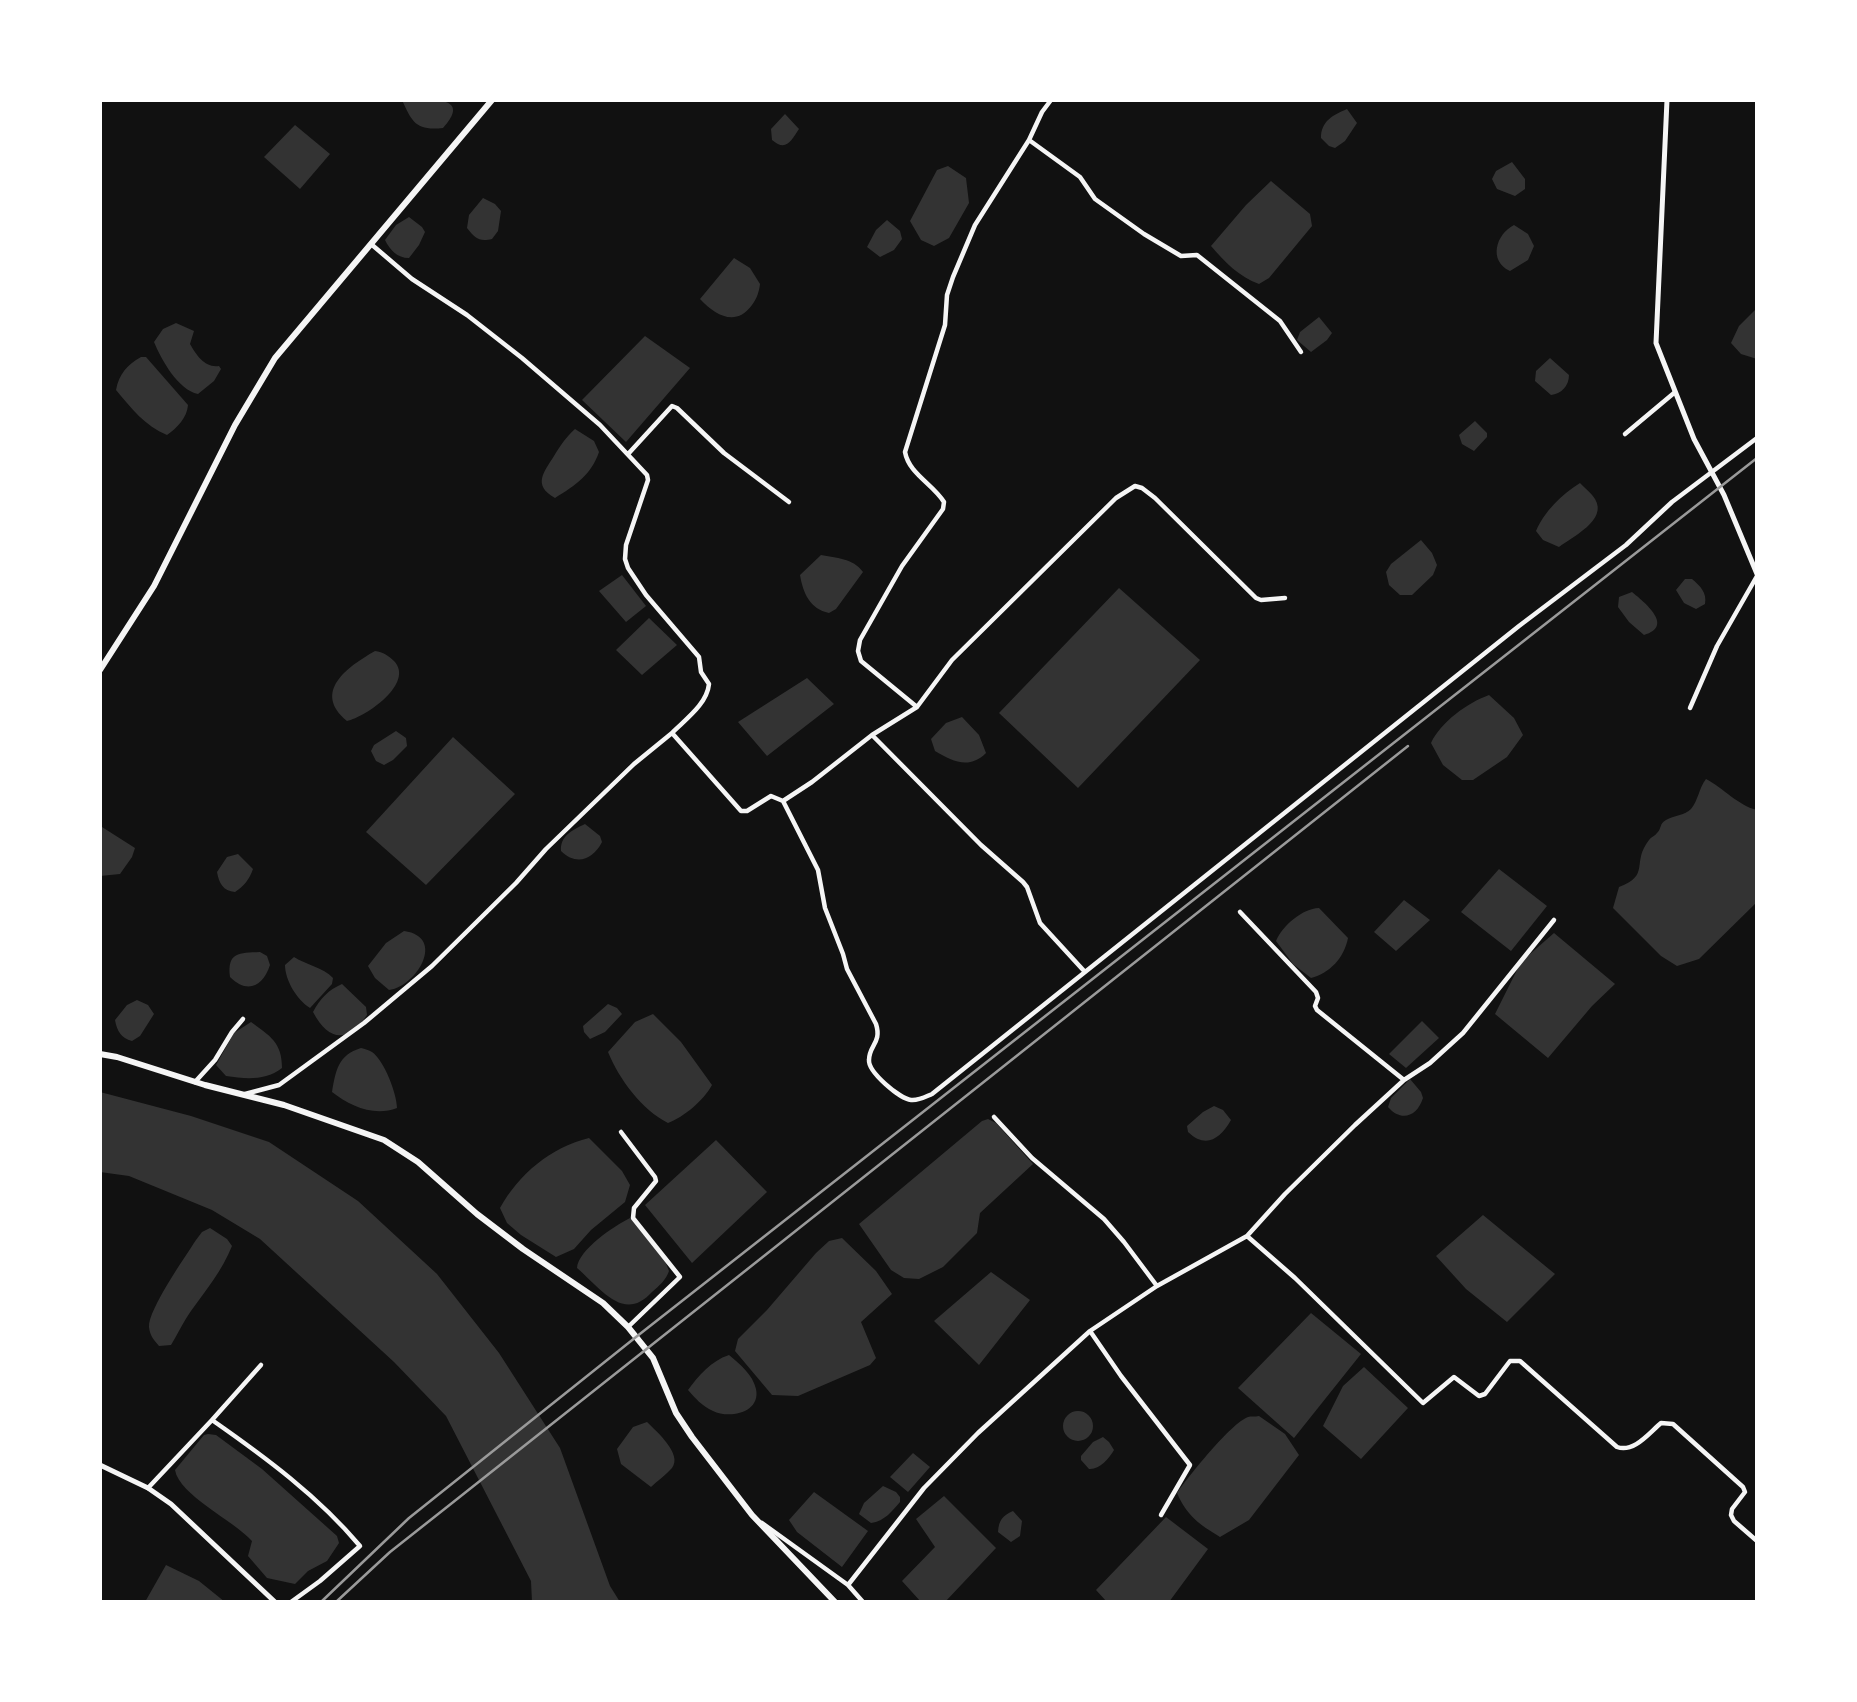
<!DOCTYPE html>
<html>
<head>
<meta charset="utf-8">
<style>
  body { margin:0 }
  #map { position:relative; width:1857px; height:1702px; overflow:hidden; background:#111; font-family:"Noto Sans",sans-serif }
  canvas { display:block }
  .frame { position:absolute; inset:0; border:102px solid #fff; pointer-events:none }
</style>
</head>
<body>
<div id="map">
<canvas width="1857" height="1702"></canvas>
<div class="frame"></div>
</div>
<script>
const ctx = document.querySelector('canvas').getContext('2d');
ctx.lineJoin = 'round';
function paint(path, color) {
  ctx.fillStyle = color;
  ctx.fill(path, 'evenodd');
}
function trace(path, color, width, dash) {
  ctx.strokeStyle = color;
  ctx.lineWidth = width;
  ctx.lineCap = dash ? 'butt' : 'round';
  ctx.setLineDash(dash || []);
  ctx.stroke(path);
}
const water = new Path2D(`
  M402,100C423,100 475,93 443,128C416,131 412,122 402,100Z
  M1347,109L1357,123L1345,141L1335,148L1329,146L1321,138C1321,121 1333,115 1347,109Z
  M785,114L799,129C791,141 786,152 772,140L771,129Z
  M295,125L330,154L300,189L264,157Z
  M1512,162L1525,179V189L1515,196L1497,189L1492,179L1496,171Z
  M948,166L966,178L969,203L949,238L934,246L921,240L910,221L937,170Z
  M1271,181L1310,214L1312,226L1269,278L1259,284C1239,277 1225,262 1211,246L1246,205Z
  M483,198L495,204L501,211L498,231L492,239C479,242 475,238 467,228L469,215Z
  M409,217L422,227L425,232L419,245L409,258C397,258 390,250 385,240L396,225Z
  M887,220L900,231L902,239L894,250L880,257L867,247L876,230Z
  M1514,225L1528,234L1534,246L1528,260L1510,271C1488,261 1496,234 1514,225Z
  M734,258L750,268L760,284C759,292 757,298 752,305C736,327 716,316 700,299Z
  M1757,308V359L1741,354L1731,343L1739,326Z
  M1319,317L1332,333L1327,340L1311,352L1297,340L1300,332Z
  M176,323L194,331L190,344C197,356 205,368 219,366L221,369L214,381L198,394C178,390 161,359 154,342L163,329Z
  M645,336L690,368L626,442L582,400Z
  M141,357H146L188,405C187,418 177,428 167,435C145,426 131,408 116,390C119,374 127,365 141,357Z
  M1550,358L1569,375C1569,386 1561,394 1551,395L1535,381L1536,371Z
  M1475,421L1487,433V437L1474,451L1462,444L1459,435Z
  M575,429L594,441L599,452C591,475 576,485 555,498C532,485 544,472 554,456C560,446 566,437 575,429Z
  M1580,483C1585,488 1592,494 1595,499C1608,520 1572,537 1559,547L1543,540L1536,531C1544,512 1562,494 1580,483Z
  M1421,540L1432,553L1437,565L1433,575L1412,595H1400L1389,585L1386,572L1391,564Z
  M821,555C836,558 853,558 863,572L836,609L829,613C810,609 803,593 800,575Z
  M622,575L646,606L626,622L599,591Z
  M1685,579H1692C1700,586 1707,592 1705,604L1696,609L1684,603L1676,590Z
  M1119,588L1200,660L1078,788L999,713Z
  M1632,592C1644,602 1675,626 1644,635L1629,622L1618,607L1619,597Z
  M649,618L677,645L642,675L616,650Z
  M375,651C383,652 389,656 394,661C415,683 366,717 347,721C312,692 347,667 375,651Z
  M807,678L834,704L767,756L738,722Z
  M1489,695L1514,718L1523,735L1507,757L1473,780H1462L1443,765L1431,743C1441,722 1467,703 1489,695Z
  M962,717L979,735L986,753C969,770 952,761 935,751L931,739L946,723Z
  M396,731L406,738L407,746L393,760L384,765L376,761L371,751L374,745Z
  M453,737L515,794L426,885L366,832Z
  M1706,779C1723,788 1739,806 1757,810V902L1699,959L1677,966L1661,956L1613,908L1619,887C1651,875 1631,863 1649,840C1651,837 1655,836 1657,833C1662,828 1659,824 1666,820C1674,815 1684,816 1691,809C1698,801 1699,788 1706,779Z
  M585,824L600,836L602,842C593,860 576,866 561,851C560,836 572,830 585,824Z
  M102,827L135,848L132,857L120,874L100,876V829Z
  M238,854L253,869C249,880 244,886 235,892C223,891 219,883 217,872L227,857Z
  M1499,869L1547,906L1511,951L1461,912Z
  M1404,900L1430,920L1396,951L1374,932Z
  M1319,908L1348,938C1344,958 1330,973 1311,978L1293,964L1276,941C1283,925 1302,909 1319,908Z
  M404,931C447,937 416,987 389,990L375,978L368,966L386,943Z
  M1554,933L1615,984L1592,1006L1548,1058L1495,1014L1521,962Z
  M260,952L267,956L270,965C263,987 247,994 230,977C227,952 239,953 260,952Z
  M294,957C306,965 323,967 333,978L332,984L310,1008C297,1000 285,980 285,965Z
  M342,984L366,1007L367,1015C348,1043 329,1042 313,1012C320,999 328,990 342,984Z
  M137,1000L148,1005L154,1014L140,1036L132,1041C121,1038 117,1031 115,1020L127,1005Z
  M608,1004L617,1008L622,1014L605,1032L590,1039L584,1032L583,1026Z
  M653,1014L681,1042L712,1085C704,1100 684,1117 668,1123C642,1110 619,1079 608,1052L635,1022Z
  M1422,1021L1439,1038L1406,1068L1389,1054Z
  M251,1022C270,1036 282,1042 282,1068C265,1081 246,1079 226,1076L216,1065L234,1033Z
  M361,1048C365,1049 369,1050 372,1052C384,1060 397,1094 397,1108C374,1117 350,1106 332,1092C336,1070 338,1055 361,1048Z
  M1410,1079L1421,1092L1423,1098C1417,1117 1401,1122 1388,1107L1391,1098Z
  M100,1092L191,1116L269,1142L358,1201L437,1274L499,1353L560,1448L610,1586L620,1602H532L531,1581L446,1416L394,1362L260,1239L212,1210L129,1176L100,1172Z
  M1214,1106L1223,1110L1231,1120C1220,1139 1206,1149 1188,1132L1187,1126L1203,1112Z
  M988,1119L996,1123L1033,1164L980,1213L977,1233L943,1267L919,1279L904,1278L891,1270L859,1224L982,1121Z
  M589,1138L622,1171L630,1185L625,1202L591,1230L574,1249L556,1257L521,1235L507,1223L500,1208C519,1174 551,1147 589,1138Z
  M716,1140L767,1192L692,1263L645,1205Z
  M1483,1215L1555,1274L1507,1322L1466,1289L1436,1256Z
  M630,1218L665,1261L669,1271C666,1280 659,1286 652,1292C624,1323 601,1289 577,1268C578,1250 614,1226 630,1218Z
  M210,1228L227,1239L232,1246C222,1271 206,1290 191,1311C183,1322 178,1334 171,1345L159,1346C154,1340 150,1336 149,1327C148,1310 185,1257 196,1240L202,1232Z
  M842,1238L876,1271L892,1294L861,1322L876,1358L870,1365L798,1396L772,1395L735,1351L738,1339L767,1310L816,1253L829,1241Z
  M991,1272L1030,1300L979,1365L934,1321Z
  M1311,1313L1361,1354L1294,1438L1238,1388Z
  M729,1355C740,1364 753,1375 756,1389C761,1413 729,1419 713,1411C702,1406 695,1398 688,1390C699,1375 711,1361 729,1355Z
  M1364,1367L1408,1408L1361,1459L1323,1426L1343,1386Z
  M1063 1426a15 15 0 1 1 30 0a15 15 0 1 1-30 0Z
  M1259,1416L1285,1434L1299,1455L1249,1520L1220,1537C1199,1524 1187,1516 1177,1493C1188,1477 1231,1423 1248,1417C1251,1416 1255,1417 1259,1416Z
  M647,1422C656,1431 683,1454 672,1468C666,1475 657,1481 651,1487L621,1464L617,1449L633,1427Z
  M208,1434L216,1435L262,1469L337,1536L339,1543L327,1561L308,1571L295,1584L267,1578L248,1556L252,1541C233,1520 179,1495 175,1470L204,1435Z
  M1103,1437L1109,1442L1114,1450C1109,1459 1099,1470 1089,1469L1081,1460V1456L1093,1442Z
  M913,1453L930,1467L908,1492L890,1477Z
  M883,1486L896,1492L900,1497V1502C892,1511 885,1521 871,1523L859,1514L864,1503Z
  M814,1492L868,1531L842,1567L797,1532L789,1520Z
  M944,1496L996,1548L945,1602H921L902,1581L935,1547L916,1519Z
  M1013,1511L1022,1521L1020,1536L1011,1542L998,1532C999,1520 1002,1516 1013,1511Z
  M1166,1517L1208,1549L1169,1602H1107L1096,1590Z
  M166,1565L199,1581L225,1602H145Z`);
const minor = new Path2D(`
  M1029,140L1080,177L1095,199L1144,234L1181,256L1197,255L1280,321L1301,352
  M371,244L412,279L467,315L522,358L600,425L647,475L648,480L626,545L625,559L628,568L646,595L699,657L701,672L709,684C707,704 686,719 672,733
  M1625,434L1674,393
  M629,453L672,406L677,408L724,453L789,502
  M917,707L861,661L858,651L860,640L902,566L943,509L944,502C933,484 909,474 905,452L945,325L947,295L953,277L975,225L1029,140L1042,112L1051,100
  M1690,708L1717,646L1757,576
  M872,735L981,845L1023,882L1027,887L1040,923L1085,972
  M783,801L812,782L872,735L917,707L952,660L1116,498L1135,486L1142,488L1155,498L1256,598L1261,600L1285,598
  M1240,912L1316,992L1318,998L1315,1006L1317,1010L1404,1080
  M195,1082L215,1060L232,1032L243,1019
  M245,1094L279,1085L364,1023L432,966L516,883L546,849L634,764L672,733L741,811H747L771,796L783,801L818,870L825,908L843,954L847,969L876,1024C882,1043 869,1045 869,1060C868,1072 900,1099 911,1100C918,1101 925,1097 932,1094L1519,626L1626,545L1672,502L1757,438
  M994,1117L1032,1158L1104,1219L1124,1242L1157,1286L1247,1236L1295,1278L1423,1403L1454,1377L1479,1396L1485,1394L1510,1361H1520L1617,1447C1634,1453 1649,1433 1661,1423L1673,1424L1743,1487L1745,1492L1732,1509L1731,1515L1734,1521L1757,1541
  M621,1132L655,1177L656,1181L634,1208L633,1218L680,1277L628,1327
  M1247,1236L1285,1194L1355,1125L1404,1080L1430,1063L1463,1033L1554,920
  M1090,1331L1121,1376L1190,1465L1161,1515
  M212,1420L261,1365
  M148,1488L212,1420C265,1457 318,1496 360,1546L320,1581L291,1602
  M762,1523L848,1585L924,1488L978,1433L1090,1331L1157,1286
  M848,1585L863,1602`);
const tertiary = new Path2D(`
  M1667,100L1656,343L1694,439L1724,495L1757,574
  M100,1465L148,1488L171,1504L275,1602`);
const secondary = new Path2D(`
  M100,670L154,586L235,425L275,358L492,100
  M100,1054L117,1057L205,1085L284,1105L384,1140L418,1162L477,1214L523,1249L603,1303L628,1327L653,1358L676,1413L692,1437L752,1515L835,1602`);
const rail = new Path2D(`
  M321,1602L409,1518L636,1337L1757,458
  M336,1602L390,1552L447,1507L1408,746`);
paint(water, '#333');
trace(minor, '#f5f5f5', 4.5);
trace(tertiary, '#f5f5f5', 5);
trace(secondary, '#f5f5f5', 6);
trace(rail, '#9a9a9a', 2.5);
</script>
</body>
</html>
